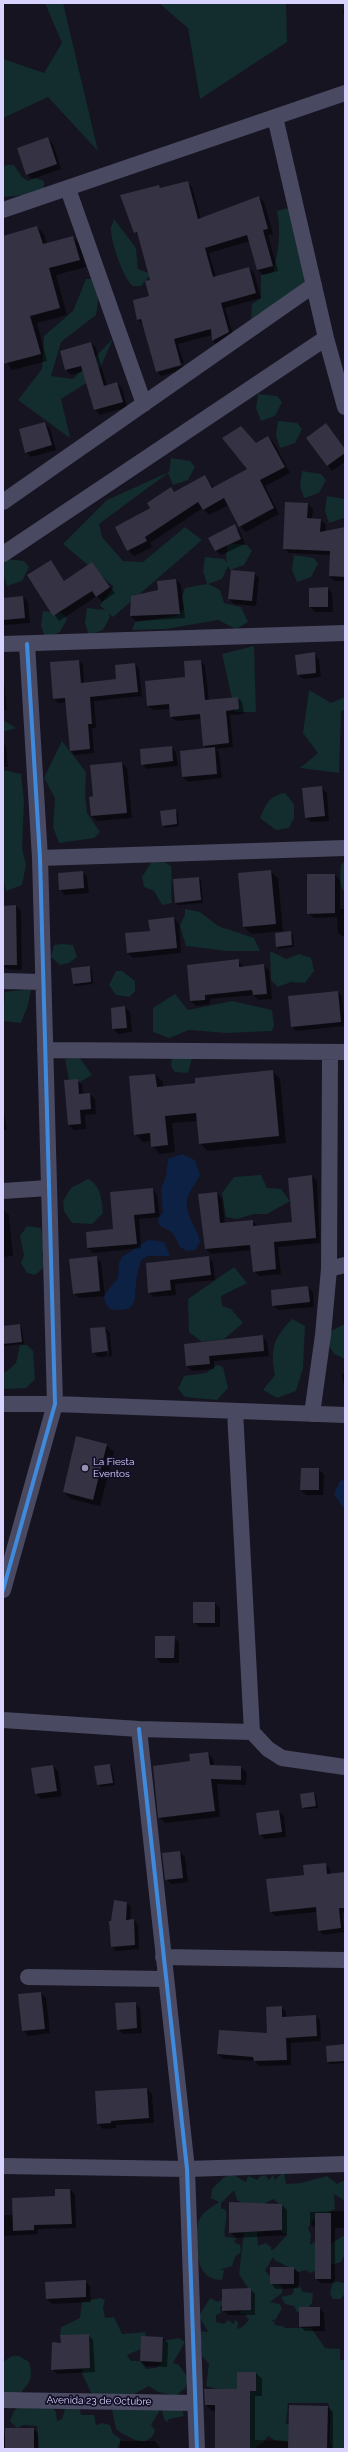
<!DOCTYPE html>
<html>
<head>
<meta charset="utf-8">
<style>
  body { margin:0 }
  #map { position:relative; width:348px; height:2452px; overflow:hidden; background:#161421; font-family:Raleway,sans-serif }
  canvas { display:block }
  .frame { position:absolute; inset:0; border:4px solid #d9d4ff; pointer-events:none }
</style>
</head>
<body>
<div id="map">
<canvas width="348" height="2452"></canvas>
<div class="frame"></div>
</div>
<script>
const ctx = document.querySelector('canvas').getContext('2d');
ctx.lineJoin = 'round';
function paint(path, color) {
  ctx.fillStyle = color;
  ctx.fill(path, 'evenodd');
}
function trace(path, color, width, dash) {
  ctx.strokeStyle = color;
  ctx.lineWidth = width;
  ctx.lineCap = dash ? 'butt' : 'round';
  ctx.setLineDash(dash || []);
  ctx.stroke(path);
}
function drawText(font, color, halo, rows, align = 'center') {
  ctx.font = font + ' Raleway,sans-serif';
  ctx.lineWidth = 3.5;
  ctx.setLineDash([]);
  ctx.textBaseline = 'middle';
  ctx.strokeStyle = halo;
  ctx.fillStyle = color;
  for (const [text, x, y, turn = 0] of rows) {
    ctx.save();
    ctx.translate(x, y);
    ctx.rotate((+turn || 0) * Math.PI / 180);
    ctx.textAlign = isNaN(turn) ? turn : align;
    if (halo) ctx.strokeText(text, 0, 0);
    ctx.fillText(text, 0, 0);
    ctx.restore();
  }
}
const green = new Path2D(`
  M45,3H63L98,151L48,97L3,118V59L44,73L62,43Z
  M159,3H286L287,42L200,99L188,28Z
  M7,165H14L22,177L28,181L35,178L44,181V189L36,194L3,197V167Z
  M288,208L312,277L280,301L251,319L252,304L261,298V275L273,272C279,251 281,232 277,211Z
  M114,219L136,248L138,269L151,274L141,286H133C123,278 112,245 111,231C110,228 113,223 114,219Z
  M86,279H101L96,315L61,342L51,376L73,379L113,339L96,377L61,399L70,438L18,400L42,369L44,336L73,311Z
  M258,394L277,396L282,402L275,416L261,421L256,408Z
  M278,421L297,423L302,429L295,443L280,448L276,435Z
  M171,458L190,461L195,467L188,480L173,485L168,473L99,524L102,537L123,561L143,562L185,527L202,540L113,617L108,613L110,617L103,630L89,635L85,623L87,608L105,610L100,605L114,587L63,544L107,500L169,472Z
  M302,471L321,474L326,480L319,493L304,498L300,486Z
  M327,496L345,499L344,518L329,523L325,511Z
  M228,543L247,545L252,551L244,565L230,570L228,566L222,579L208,584L220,590L224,603L241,607L248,622L236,629L218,620L166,629L132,630L135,622L176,616L184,609L182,597L185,588L207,584L203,571L205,557L224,559L227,563L226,557Z
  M294,555L314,558L318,564L311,577L297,582L292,570Z
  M5,559L24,561L29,567L22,581L7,586L3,573Z
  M43,611L62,613L67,619L60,632L45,638L41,625Z
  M254,646L256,712H235L222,654Z
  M309,690L331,703L345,697V709L341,711L339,773L300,768L318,753L303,733Z
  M3,720L16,728L3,732Z
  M62,741L86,772L85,794L87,813L100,832L94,838L59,843L53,827L55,798L44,778Z
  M3,770L21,774L24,801L22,848L26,865L22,885L6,891L3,875Z
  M285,793L294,804V818L289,828L276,830L260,818C266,804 269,796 285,793Z
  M152,861H163L171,866C173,879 170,890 172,903L162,905L154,891L144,887L142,877Z
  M345,861V893C339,886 340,874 341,865Z
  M185,909L200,912L218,926L254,938L260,951H227L186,946L180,926L185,914Z
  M62,944L73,945L77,957L69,963L60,965L51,957L54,945Z
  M270,951L286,959L299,954L311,958L314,971L305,983L291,982L278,987L271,980Z
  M116,971H122L135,981V991L129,997L116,995L109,985Z
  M31,989L28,1005L21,1023L3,1021L5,992Z
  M175,994L188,1010L232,1001L272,1010L274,1026L272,1031L226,1033L189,1030L169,1038L153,1032V1008Z
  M79,1057L92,1075L80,1082L69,1080L65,1059Z
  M172,1058H192L188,1073L175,1072L171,1067Z
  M261,1175L267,1188L281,1189L290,1201L267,1214H254L237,1219L226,1217L222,1193L234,1177Z
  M88,1179C101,1185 102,1201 103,1213L92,1224L72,1223L64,1211L63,1201L71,1188Z
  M27,1226L41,1228L45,1247L42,1255L46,1266L35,1275L27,1273L21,1263L24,1255L20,1236Z
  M234,1267L247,1283L221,1296L222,1306L231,1309L243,1323L224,1339L202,1342L189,1332L188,1299Z
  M292,1319L305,1326L303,1368L296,1391L277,1398L263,1390L275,1375C270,1348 273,1339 292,1319Z
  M345,1324V1359L334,1354L323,1335Z
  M20,1345H27L33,1351L35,1379L26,1388L3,1389V1372H6L16,1363Z
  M217,1365L223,1367L228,1388L217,1400L185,1397L178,1389L184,1376L206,1373Z
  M284,2171L286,2184L301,2183L327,2176L337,2184L345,2180V2201L334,2194L335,2209L313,2220L308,2228L311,2235L310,2245L314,2242L317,2243L315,2271L310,2273L306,2270L299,2272L276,2261L273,2257L265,2271L282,2287V2293L270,2302L279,2304L282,2308L276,2319L271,2321H274L275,2325L283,2326L285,2328H311L325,2348L340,2349V2360H345V2449H332C326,2433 334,2418 328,2403H288L286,2424L297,2426L296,2443L274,2440L268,2436L263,2443L256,2447L257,2449H250V2435L218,2400L217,2389L206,2386L209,2364L202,2356L200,2331L208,2332L199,2316L210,2298L218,2302L222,2300L225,2304L220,2307L221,2313L216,2315V2322L224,2324L228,2320L234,2324L235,2319L238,2323L237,2329L242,2327L249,2320L245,2314H239L245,2307L248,2288L239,2274L247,2206L237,2200L234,2190L221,2203V2209H225C229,2218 223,2227 225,2237L237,2238L234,2242L240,2245L241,2252L235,2257L232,2266L219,2270H224L222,2280C200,2280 197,2260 197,2242C197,2234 196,2225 200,2218C205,2210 212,2207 219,2202L211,2198L212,2189L224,2177L232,2174L246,2182L248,2176L258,2180L259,2177L265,2175L269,2180L273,2175L275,2180ZM274,2199L281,2206V2232L287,2235L274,2249L271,2250V2247L265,2243L258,2246L255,2208Z
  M345,2235V2254L341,2262L331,2265L328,2263L326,2249L333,2242Z
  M333,2281L345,2283V2293L341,2299H333L330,2294Z
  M299,2285L303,2292L313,2293L312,2303L304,2312H297L294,2306L285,2304L281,2297L293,2294L294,2288Z
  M100,2298L105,2300L103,2308L105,2318L114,2317L122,2334L145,2332L147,2341L141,2349L127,2355L131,2361H140L146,2369L156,2368L162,2362L163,2341L179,2338L185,2342L173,2363L179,2365L189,2379L185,2388L176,2396L158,2392L149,2386L134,2394L160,2410L151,2425L155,2430C150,2451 126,2437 116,2429L111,2404L92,2395L82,2373L83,2357L60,2335L61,2327L80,2318L82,2302Z
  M12,2356H19L29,2362C34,2380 29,2383 18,2396L3,2394V2362Z
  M167,2402L182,2410L184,2416L169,2419L167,2422L164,2419L162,2411Z
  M21,2404L50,2405L56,2412L57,2421L62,2419L65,2409L73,2404L80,2410L81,2415H94L96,2425L103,2423L110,2425L113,2434L121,2439L117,2449H39L37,2426L24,2425L17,2428L10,2421L14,2411Z`);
const water = new Path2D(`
  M182,1154L195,1160L200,1175C197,1182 192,1187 189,1194C181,1212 197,1225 200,1242L195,1250L187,1251L180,1247L173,1233L159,1225L158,1218L163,1212L161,1189L166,1176L168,1159Z
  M148,1240C168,1242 163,1239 170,1256H148L141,1260C139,1267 137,1275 136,1282C135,1303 136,1313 110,1309L105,1302L104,1295L118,1278L119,1263L122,1257Z
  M345,1480V1510L334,1494L340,1481Z`);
const shadow = new Path2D(`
  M345,11V16L342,12Z
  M48,139L53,144L61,169L32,179L27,174Z
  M187,182L192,187L201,219L259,197L264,202L273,234L268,235L278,271L263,275L258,270L250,241L209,253L216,277L249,268L254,273L261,298L225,308L234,337L218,346L213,341L212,335L178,344L184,363L158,370V372L184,365L185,369L161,376L157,371L143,325L138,320L150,297L151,280L139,236L135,232L159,186L161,189Z
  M37,227L44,234L47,244L73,237L80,244L86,267L56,275L67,315L37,323L47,361L12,370L3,358V237Z
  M91,343L96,348L107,386L117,383L122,388L127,407L100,415L95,410L84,371L71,375L66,370Z
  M45,423L50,428L56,450L31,457L26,452Z
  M326,424L345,448V462L332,471L307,438Z
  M268,437L274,443L290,473L265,486L279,514L246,532L240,526L229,505L209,515L203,508L150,543L152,547L134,556L128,550L116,527L205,476L214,488L248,470L256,444Z
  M308,504L313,509L312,519L321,520L326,525L325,532L345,528V581H335L330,576L331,555L289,553L284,548Z
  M234,526L239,530L245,544L221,555L216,550Z
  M51,561L65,582L92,563L115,593L102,602L97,596L59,621L28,575Z
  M254,573L259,578L256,606L234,604L229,599Z
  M176,580L181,585L185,618L136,621L131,616L159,591Z
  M327,588L332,593L333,612H315L310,607Z
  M23,597L28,602L30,623L4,625L3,599Z
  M314,653L319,659L321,677L303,679L298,674Z
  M79,661L83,665L84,684L117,680L135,664L139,669L142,696L94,701L96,728H92L94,753L75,755L71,751L66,702L58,703L54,699Z
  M201,661L205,666L209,700L238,698L242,702L244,714L230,715L233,747L216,749L219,753L222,778L188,782L183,777L207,749L204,745L201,719L176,721L171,717L170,709L153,710L148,706L187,678Z
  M3,671L7,710H3Z
  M3,743L6,746L8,767H3Z
  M171,747L176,752L178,766L147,769L142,764Z
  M122,763L127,768L132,818L97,821L92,816L91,798L95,797Z
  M322,788L327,793L329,821L311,822L306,817Z
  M175,811L178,813L179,826L165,828L163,825Z
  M270,871L278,878L283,931L251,934L244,927Z
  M82,872L87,877L89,893L65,895L60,890L59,874Z
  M308,875H335L340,880V909H345V938L338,933L337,917L314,918L308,913Z
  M199,878L201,880L203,903L178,905L176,903Z
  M16,906L21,911L22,970L7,969L3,965V907Z
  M174,918L179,924L181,953L133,958L128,953L151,932Z
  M290,933L293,935L294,947L279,949L277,946Z
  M238,961L244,967L264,965L269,970L272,999L259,1000L253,995L210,999V1004L196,1006L191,1001Z
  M89,967L92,970L93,984L76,986L74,984Z
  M338,992L342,997L345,1026L296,1031L292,1027Z
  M125,1007L130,1012L132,1032L118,1034L113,1028Z
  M272,1071L280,1079L286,1143L208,1151L200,1143L198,1121L172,1123L175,1152L160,1154L152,1146V1141L143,1142L135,1134L155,1075L163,1082V1087Z
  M77,1080L82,1085L83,1095L90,1094L95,1099L96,1114L85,1115L86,1129L74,1130L69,1125L65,1081Z
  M3,1105L7,1130H3Z
  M312,1176L317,1181L320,1243L278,1247L281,1274L259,1276L254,1271L252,1250L211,1254L206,1249L217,1193L222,1198L225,1224L252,1221L258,1226L293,1223Z
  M152,1189L157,1194L160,1217L139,1219L141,1248L93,1253L88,1248L114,1230Z
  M3,1210L9,1215L13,1256L3,1257Z
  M96,1257L101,1262L105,1296L79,1298L74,1293Z
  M208,1257L213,1262L215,1280L175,1284L176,1295L154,1297L149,1292Z
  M308,1287L313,1292L314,1307L278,1310L273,1305Z
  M20,1325L22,1328L24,1344L4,1346L3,1327Z
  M105,1328L110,1333L112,1356L98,1357L93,1352ZM105,1332H107L109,1356H107Z
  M262,1336L267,1341L269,1356L214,1361V1369L192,1371L187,1366L185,1344Z
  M345,1373V1392L342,1374Z
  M106,1445L114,1452L100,1506L71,1499L64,1492Z
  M318,1469L324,1474L323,1495H306L301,1490Z
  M215,1603L220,1608V1627H199L194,1622Z
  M174,1637L179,1642V1663H161L156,1658Z
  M207,1753L213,1759L214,1766L241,1767L247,1773L246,1785L217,1784L220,1817L165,1823L159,1817L191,1762Z
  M110,1765L112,1767L115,1785L101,1787L98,1785L95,1767Z
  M53,1766L58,1771L62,1796L41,1799L36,1794Z
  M314,1793L316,1796L318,1808L305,1809L303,1807Z
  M279,1811L284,1816L286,1837L265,1839L260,1834Z
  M180,1852L185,1857L188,1882L171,1884L166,1879Z
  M325,1864L330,1869V1875L345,1873V1912L342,1913L344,1932L323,1935L319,1930L317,1912L275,1916L271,1912Z
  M115,1901L127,1903L131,1907L130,1921L134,1920L138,1925L139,1949L116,1951L112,1946Z
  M41,1993L46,1998L50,2033L28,2036L23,2030Z
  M135,2003L140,2008L142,2033L123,2034L118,2029Z
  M281,2007L286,2011V2018L315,2016L320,2020L321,2041L291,2043V2065L259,2066L255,2061L223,2059L218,2054L268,2034Z
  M345,2045V2063L330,2064L328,2062Z
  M147,2089L152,2094L154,2123L116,2125V2128L103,2129L98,2124Z
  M56,2190H70L75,2194L76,2228L38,2229V2234L3,2236V2215H13L56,2197Z
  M282,2205L287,2210V2235L236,2238L230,2232Z
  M345,2211V2228H335V2283H321L316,2279V2228L310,2224V2212Z
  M294,2268L299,2273V2288L276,2289L271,2284Z
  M85,2281L90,2286L91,2302L52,2304L47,2299Z
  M250,2289L255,2294V2315H228L223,2310Z
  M319,2308L324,2313L325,2331H305L300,2326Z
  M88,2335L93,2340L95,2372L57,2374L52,2369Z
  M142,2337L163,2338L168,2343L167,2367L146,2366L141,2361Z
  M256,2373L262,2379V2396H255V2440L289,2441L328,2407L333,2412V2449H216V2411H212L206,2405L238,2390Z
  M34,2429L38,2434V2449H3V2434Z
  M120,2441H155L161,2449H120Z`);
const building = new Path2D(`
  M48,137L57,164L26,175L17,148Z
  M188,181L198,219L259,196L268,229L263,230L273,266L257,270L247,235L205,248L213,277L249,267L256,293L221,303L229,332L212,341L211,329L174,339L181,365L156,372L141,319L137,320L133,300L149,296L145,281L150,280L137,232L134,233L120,195L159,185L160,188Z
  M37,226L43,244L73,236L80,260L49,268L60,308L30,316L41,354L3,364V236Z
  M91,342L104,386L117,382L123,402L94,410L81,366L65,370L60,351Z
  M45,422L52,445L25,453L19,429Z
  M326,423L345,449V453L327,466L306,438Z
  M241,426L256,443L268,436L285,467L260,480L274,508L239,527L224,498L203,510L198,502L145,537L147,541L127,551L115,527L150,508L147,503L171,487L174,492L205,475L212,488L247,469L222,438Z
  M285,502L308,503L307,518L321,519L320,532L345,527V577L329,576L330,551L283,549Z
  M235,524L241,539L215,551L208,538Z
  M51,560L64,581L92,562L110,587L96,597L92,591L53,616L27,575Z
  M231,570L255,572L252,601L228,599Z
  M176,579L180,614L130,616L131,596L158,590L157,581Z
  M328,587V607H309V588Z
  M23,596L25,618L3,620V598Z
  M315,652L316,673L297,675L295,655Z
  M79,660L81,683L116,679L115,665L135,663L138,692L90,697L92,724H88L90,749L70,751L65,698L53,699L50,662Z
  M201,660L205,700L238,697L239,709L226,711L229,743L203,746L200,714L170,717L169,704L147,706L145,681L185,677L184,661Z
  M172,746L173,761L141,765L140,749Z
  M215,747L217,774L182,777L180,751Z
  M122,762L127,813L91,816L89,797L93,796L90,765Z
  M322,786L325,816L305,818L302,788Z
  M176,809L177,824L162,826L160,811Z
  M271,870L276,924L243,927L238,873Z
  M83,871L84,888L59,890L58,873Z
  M307,874H335V913L307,914Z
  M199,877L201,900L175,903L173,879Z
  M16,905L17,965H3V906Z
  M174,917L177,948L127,953L125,933L150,931L148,920Z
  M291,931L292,945L276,947L275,933Z
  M239,959V967L264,964L267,994L253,995L252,990L205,995V1000L190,1001L187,965Z
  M90,966L91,982L73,984L71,968Z
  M338,991L341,1022L291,1027L288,996Z
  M125,1006L127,1028L112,1029L111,1008Z
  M273,1070L279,1136L199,1144L196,1113L165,1116L168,1145L151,1147L150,1133L134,1135L129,1076L155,1074L157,1087L195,1083V1078Z
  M78,1079L79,1094L90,1093L91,1109L80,1110L81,1124L68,1125L64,1080Z
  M312,1175L316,1238L274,1242L276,1269L253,1272L250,1245L205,1249L198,1194L217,1192L220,1223L253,1220V1226L292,1222L288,1178Z
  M153,1188L155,1213L134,1215L137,1244L87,1248L86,1232L113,1229L110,1192Z
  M97,1256L100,1291L73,1294L69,1259Z
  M209,1256L211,1275L170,1280L171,1290L148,1293L146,1263Z
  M308,1286L310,1302L272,1306L271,1290Z
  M20,1324L22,1342L3,1344V1326Z
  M105,1327L108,1351L92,1353L90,1328Z
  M263,1335L264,1351L209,1356L210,1364L186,1366L184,1344Z
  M76,1436L107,1444L93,1500L63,1492Z
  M301,1468H319V1490H300Z
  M193,1602H215V1623H193Z
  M155,1636H175L174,1658H155Z
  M208,1752L210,1765L241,1766V1780L211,1779L215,1811L158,1818L153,1766L190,1761L189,1754Z
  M110,1764L113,1783L97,1785L94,1766Z
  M53,1765L57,1791L35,1794L31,1768Z
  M314,1792L316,1806L302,1808L300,1794Z
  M279,1810L282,1832L259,1835L256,1813Z
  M180,1851L183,1878L165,1880L162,1853Z
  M326,1863L327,1874L345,1872V1908H339L341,1928L318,1931L316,1907L270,1912L266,1879L304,1875L303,1865Z
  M114,1900L127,1902L126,1920L134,1919L135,1945L111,1947L109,1921H111Z
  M41,1992L45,2029L22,2031L18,1994Z
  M136,2002L137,2028L117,2030L115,2003Z
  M282,2006V2017L316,2015L317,2036L286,2038L287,2060L254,2061L253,2057L217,2054L219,2030L267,2033L266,2007Z
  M345,2044V2061L327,2062L326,2046Z
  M147,2088L149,2118L111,2121V2123L97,2124L95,2091Z
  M55,2189H70L72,2224L34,2225V2230L13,2231L12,2198L55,2196Z
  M229,2202L282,2204V2230L229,2233Z
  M315,2213H331V2279H315Z
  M270,2267H294V2284H270Z
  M86,2280V2297L46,2299L45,2282Z
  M251,2288V2310L222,2311V2289Z
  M299,2307H320V2326L299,2327Z
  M89,2334L90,2368L51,2370L52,2342L61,2343L60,2335Z
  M141,2336L163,2337L162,2362L140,2361Z
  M237,2372H256V2391H250V2449H215V2405H205L204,2389H237Z
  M289,2405L328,2406L327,2449H288Z
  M5,2428H34V2449H5Z`);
const minor = new Path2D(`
  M275,117L326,338L345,407
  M68,189L144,404
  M3,210L345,93
  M3,502L314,285
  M3,554L326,338
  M3,644L345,633
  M40,858L345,848
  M3,981L43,982
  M45,1050L345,1052
  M3,1191L48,1188
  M329,1269L345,1265
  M3,1404H55L345,1415
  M235,1411L252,1732
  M312,1414L323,1335L329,1269L330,1053
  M3,1590L55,1404L40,858L27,644
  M3,1720L139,1729L252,1732L268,1749L282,1758L345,1767
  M139,1729L187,2169L197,2449
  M163,1957L345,1960
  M28,1977L165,1979
  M3,2166L187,2169L345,2164
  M3,2400L195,2403`);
const cycleway = new Path2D(`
  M3,1590L55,1404L40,858L27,644
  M139,1729L187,2169L197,2449`);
const markers = [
  [85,1468,4,"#9591b1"]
];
const poiNames = [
  ["La Fiesta",93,1462],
  ["Eventos",93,1474]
];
const streetNames = [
  ["Avenida 23 de Octubre",99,2401,1]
];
paint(green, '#132c2d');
paint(water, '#0d2144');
paint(shadow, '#0007');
paint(building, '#343243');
trace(minor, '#4a4962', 16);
trace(cycleway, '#408adc', 4);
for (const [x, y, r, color] of markers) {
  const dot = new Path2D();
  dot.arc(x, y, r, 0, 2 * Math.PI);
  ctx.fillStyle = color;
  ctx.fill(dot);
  trace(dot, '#130f26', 1.5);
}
drawText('10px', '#d9d4ff', '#130f26', poiNames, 'left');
drawText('10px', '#d9d4ff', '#130f26', streetNames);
</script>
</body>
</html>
